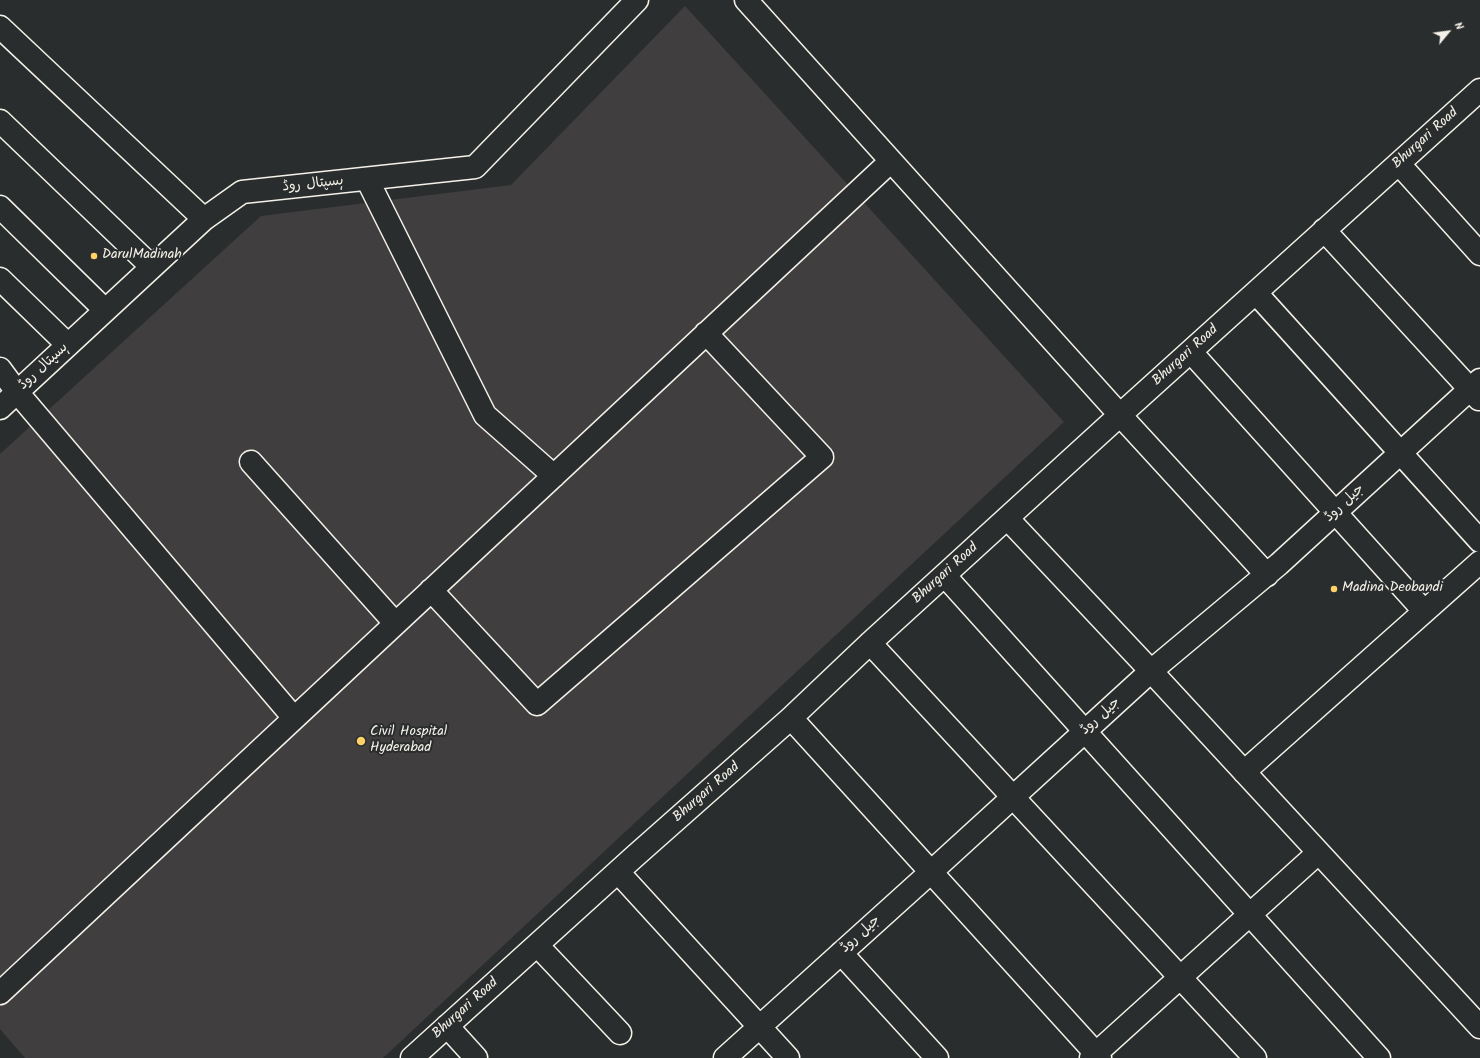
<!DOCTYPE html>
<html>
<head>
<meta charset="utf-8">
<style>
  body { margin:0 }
  #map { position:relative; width:1480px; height:1058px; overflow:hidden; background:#2a2d2e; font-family:Kalam,sans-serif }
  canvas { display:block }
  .north { position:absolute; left:1428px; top:12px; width:40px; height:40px; -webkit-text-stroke:3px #2a2d2e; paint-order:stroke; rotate:61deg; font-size:11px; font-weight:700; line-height:16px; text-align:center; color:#f4f1e8 }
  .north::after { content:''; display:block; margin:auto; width:14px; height:18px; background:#f4f1e8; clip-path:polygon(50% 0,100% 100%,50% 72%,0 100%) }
</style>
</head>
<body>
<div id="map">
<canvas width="1480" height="1058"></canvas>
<div class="north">N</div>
</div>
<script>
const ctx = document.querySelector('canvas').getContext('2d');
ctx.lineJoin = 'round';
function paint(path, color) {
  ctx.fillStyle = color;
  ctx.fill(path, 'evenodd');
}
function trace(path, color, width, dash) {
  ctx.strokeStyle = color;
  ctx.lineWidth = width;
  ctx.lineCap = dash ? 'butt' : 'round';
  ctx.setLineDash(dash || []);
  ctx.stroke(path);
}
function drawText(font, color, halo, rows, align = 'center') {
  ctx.font = font + ' Kalam,"Playpen Sans Arabic",sans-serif';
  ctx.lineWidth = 4;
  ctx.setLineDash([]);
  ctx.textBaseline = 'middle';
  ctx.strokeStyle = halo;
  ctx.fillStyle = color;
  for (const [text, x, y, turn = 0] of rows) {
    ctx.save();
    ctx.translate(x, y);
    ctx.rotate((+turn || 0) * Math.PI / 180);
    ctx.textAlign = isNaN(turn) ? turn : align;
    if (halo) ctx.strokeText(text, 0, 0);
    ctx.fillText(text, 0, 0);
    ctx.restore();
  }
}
const built = new Path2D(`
  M685,6L1064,422L383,1058H25L0,1029V454L261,216L511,185Z`);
const minor = new Path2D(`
  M746,0L1120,415L1267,575
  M0,27L204,219
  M0,121L152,267
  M1399,164L1480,254
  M367,179L485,415L554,476
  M0,207L105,310
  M1324,230L1479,399
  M0,279L68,345
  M1256,293L1480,541
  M1191,352L1424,611
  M0,369L17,392L294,718
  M0,408L204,219L242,192L475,167L637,0
  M251,462L395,623
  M1007,518L1151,671L1480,1027
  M945,576L1379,1058
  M431,590L537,704L822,457L706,333
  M870,643L1255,1058
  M791,718L1100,1058
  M1244,772L1480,562
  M618,872L788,1058
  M537,945L620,1033
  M841,953L937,1058
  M0,993L891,161
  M447,1026L476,1058
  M412,1058L634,857L791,718L870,643L1120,415L1480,90
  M725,1058L931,872L1151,671L1279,564L1480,380
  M1091,1058L1318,853`);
const markers = [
  [94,256,4,"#ffd166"],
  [1334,589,4,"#ffd166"],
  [361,741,5,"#ffd166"]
];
const streetNames = [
  ["Bhurgari Road",1426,139,-42],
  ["ہسپتال روڈ",313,185,-6],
  ["Bhurgari Road",1186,356,-42],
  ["ہسپتال روڈ",44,367,-43],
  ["جیل روڈ",1345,504,-43],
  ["Bhurgari Road",946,574,-42],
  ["جیل روڈ",1101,717,-42],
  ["Bhurgari Road",707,793,-41],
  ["جیل روڈ",861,935,-42],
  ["Bhurgari Road",466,1009,-42]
];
const poiNames = [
  ["DarulMadinah",102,256],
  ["Madina Deobandi",1342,589],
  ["Civil Hospital",370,733],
  ["Hyderabad",370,749]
];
paint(built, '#403e3e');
trace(minor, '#f4f1e8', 25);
trace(minor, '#2a2d2e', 22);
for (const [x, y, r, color] of markers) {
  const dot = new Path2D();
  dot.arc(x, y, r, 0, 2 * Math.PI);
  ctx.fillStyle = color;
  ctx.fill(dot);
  trace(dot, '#2a2d2e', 1.5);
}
drawText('14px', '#f4f1e8', '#2a2d2e', streetNames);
drawText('14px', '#f4f1e8', '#2a2d2e', poiNames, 'left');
</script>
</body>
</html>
